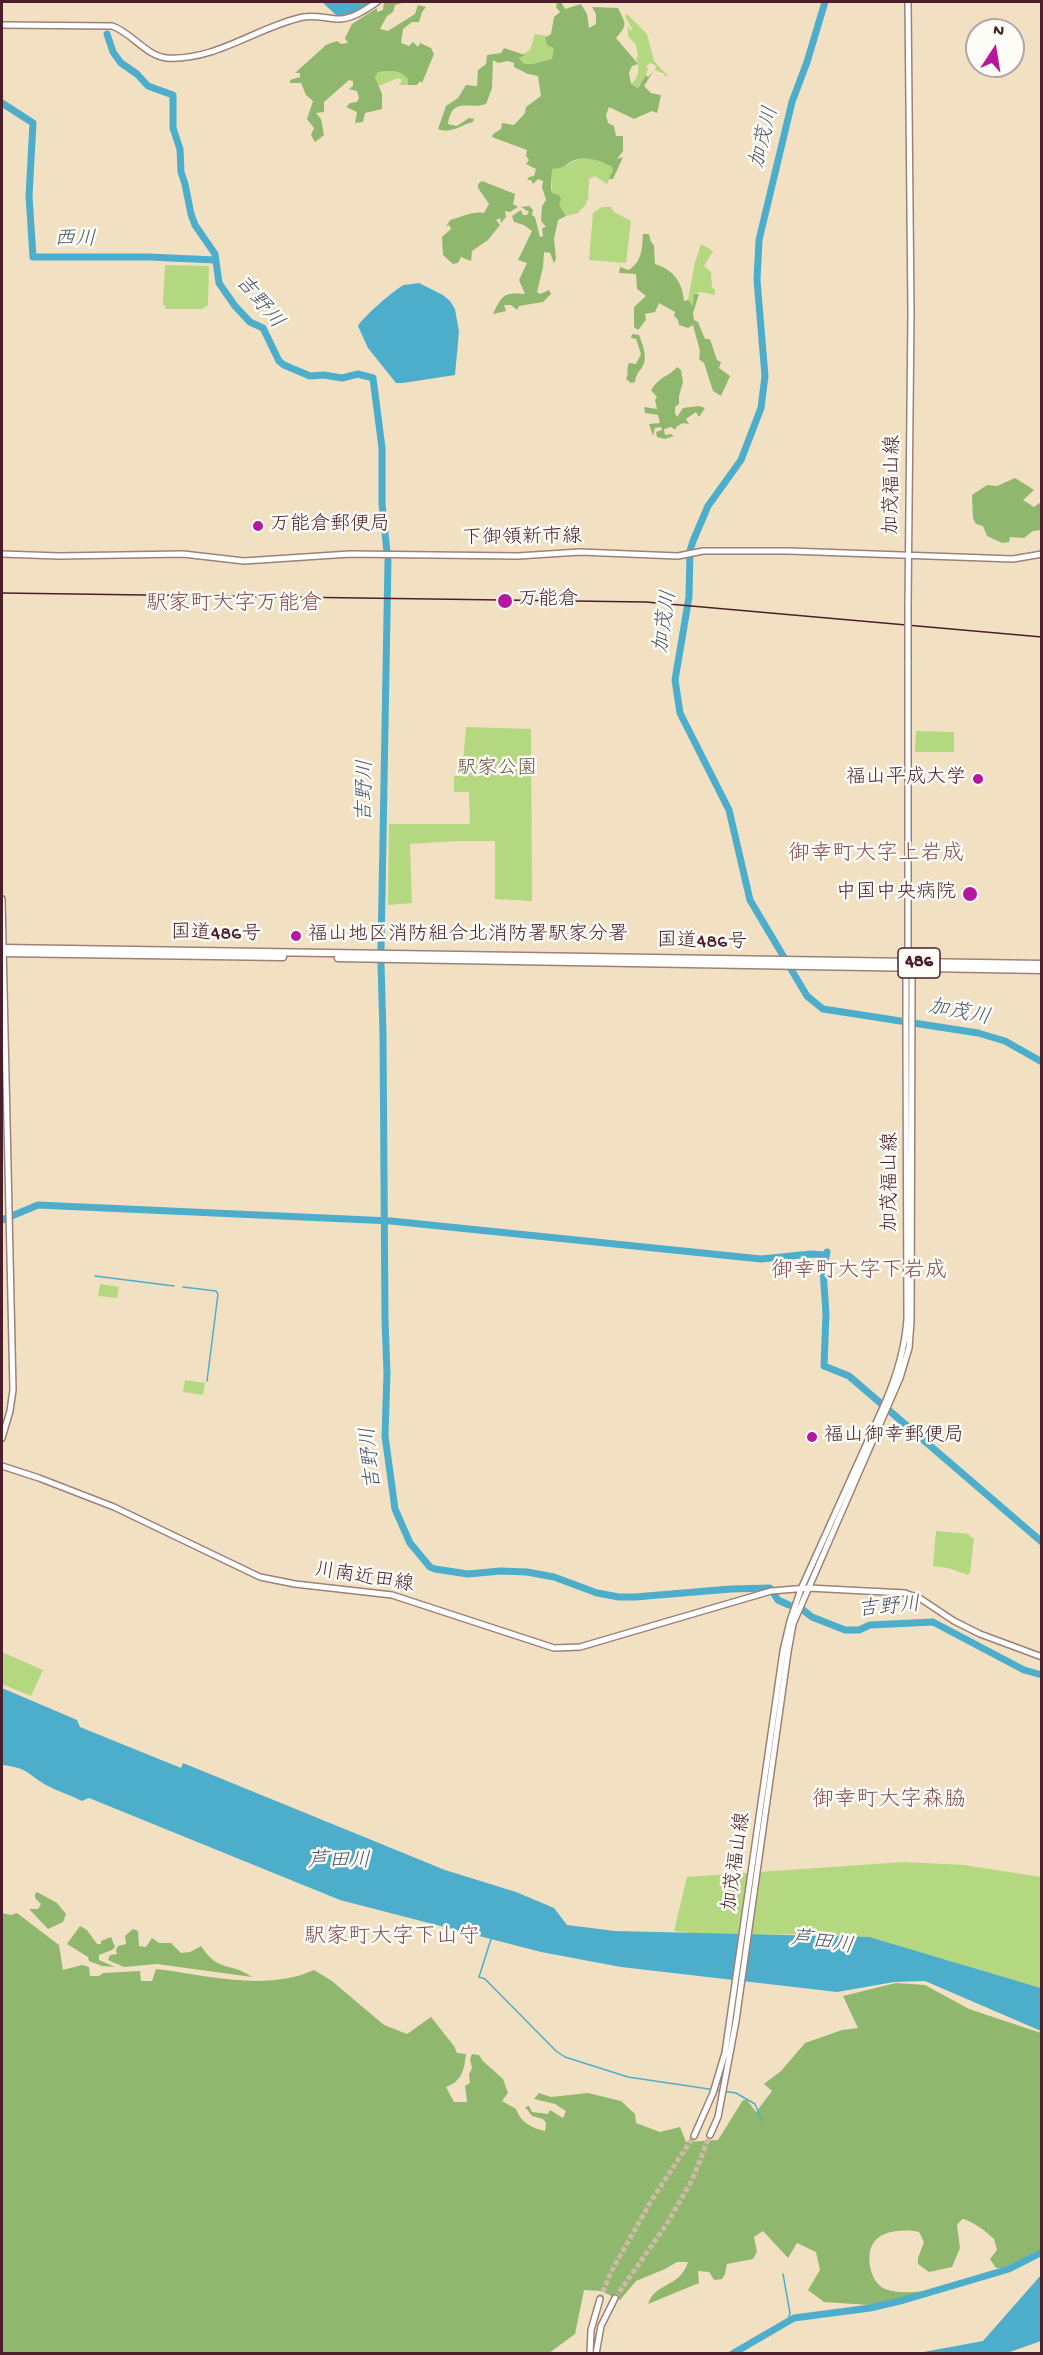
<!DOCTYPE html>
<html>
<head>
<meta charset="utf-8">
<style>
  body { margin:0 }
  #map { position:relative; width:1043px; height:2355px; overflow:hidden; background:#f2e0c3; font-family:"Gochi Hand",sans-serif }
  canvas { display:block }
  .frame { position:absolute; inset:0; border:3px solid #4a1f2b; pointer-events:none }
  .north { position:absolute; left:965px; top:18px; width:60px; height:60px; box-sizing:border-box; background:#fdfcf7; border:2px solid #b5a4a5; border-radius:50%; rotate:12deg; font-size:16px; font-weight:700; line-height:24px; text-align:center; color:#4a1f2b }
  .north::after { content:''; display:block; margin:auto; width:21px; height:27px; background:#b5179e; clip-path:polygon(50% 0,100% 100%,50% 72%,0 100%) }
</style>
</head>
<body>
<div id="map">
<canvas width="1043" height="2355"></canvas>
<div class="frame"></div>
<div class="north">N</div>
</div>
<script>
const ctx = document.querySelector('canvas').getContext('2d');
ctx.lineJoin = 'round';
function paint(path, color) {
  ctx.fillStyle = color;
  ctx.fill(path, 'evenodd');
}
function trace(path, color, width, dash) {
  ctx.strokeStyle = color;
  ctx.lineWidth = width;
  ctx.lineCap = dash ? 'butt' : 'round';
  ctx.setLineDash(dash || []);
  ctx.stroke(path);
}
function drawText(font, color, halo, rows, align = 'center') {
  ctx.font = font + ' "Gochi Hand","Klee One",sans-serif';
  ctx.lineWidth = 5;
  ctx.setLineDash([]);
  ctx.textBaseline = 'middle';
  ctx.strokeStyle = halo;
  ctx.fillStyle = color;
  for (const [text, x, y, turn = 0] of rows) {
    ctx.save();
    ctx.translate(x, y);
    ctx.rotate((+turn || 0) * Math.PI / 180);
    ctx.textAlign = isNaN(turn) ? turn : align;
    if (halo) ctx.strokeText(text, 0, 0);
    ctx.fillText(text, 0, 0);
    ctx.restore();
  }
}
const green = new Path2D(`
  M627,14L647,34L654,61L668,76H664L665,74L655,70L656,66L651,63L646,66L648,69L644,80L638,86L639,89L631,84C639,78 640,67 636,59L638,56L636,45L628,36V26L631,31L632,29L625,16Z
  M535,34L548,36L545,38L555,47L552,59L533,65L524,64L518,57L530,50Z
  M392,71L405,74L408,79V85H399L402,80L398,78L379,86L375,77L378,72Z
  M580,159H597L613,166V171L607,184L595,176L589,179L588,200L586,201L587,203L578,213L566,216L558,205L559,199L552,193V169C564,169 569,162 580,159Z
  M602,207H611L614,212L631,221L626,263L589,260L593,213Z
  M701,244L713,251L704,266L711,272L712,288L715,289V295L701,292L694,294V308L688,300L695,262Z
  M165,265L209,266L208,305L202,309H165L166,306L163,305Z
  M466,727L531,729L532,901L495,899V841H457L410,844L412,903L388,905L389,824H470L469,792H454V776H462Z
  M916,731L954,732V752H915Z
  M100,1284L119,1287L117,1298L98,1296Z
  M185,1380L205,1383L203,1395L183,1392Z
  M936,1531L969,1534L970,1537L974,1538L970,1573L968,1575L948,1568L933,1566Z
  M2,1652L43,1670L31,1696L2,1684Z
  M904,1862L964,1865L1041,1877V1988L929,1955L829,1934L713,1935L674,1931L687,1877Z`);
const forest = new Path2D(`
  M384,2H406L395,5L393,12L387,16L380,29L388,31L415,14L418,5L426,7L422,12L419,22H412L403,29L401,43L409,46L413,42L418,47L420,43L431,48L434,54L422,83L420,81L417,85H408V79C401,69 388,71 378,72L375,77L382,94V109L365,113L363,122L355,123L357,112L346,107L350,103L357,102L359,98L357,91L349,89L353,86V81L349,80L324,102V112L316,113L321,119L324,135L315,142L311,135L314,128L307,119L313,101L306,95L301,83H290V80L300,77V73H295L326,45L337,41L341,44L348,43L345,38L352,24L377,8V12L383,10Z
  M557,2H561L565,9L581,4L587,14L589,28L596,24V14L592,7L618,8C626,25 628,24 616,38L638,64L632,66L629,73L631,84L638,88L646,75L648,77L653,72L644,86L651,93L661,95L657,113L652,111L634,119L609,107L606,115L608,123L614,126L616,136H623V151L617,159L623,157L613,179H609L613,170L612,167C602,161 588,156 575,160C564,164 567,168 552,169L551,188L552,193L559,195L561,199L559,205L566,216L558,220L554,239L556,259L554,263L550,253L544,252L543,267L537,292L540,294L549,290L551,294L543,302L519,306L517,310L511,305H504L506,311L493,314C502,295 504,292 525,294L519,280L527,263L518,260L532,231L524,225L514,222L512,216L521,210L523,215H527L529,212L521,207L529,206L533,210L532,215L535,217L540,237L543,236L542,228L546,227L541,221L542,206L546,200L542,187L543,181L538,179L533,184L531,180H527L529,177L534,176L536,169L526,164L529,160L526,156L527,150L492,137L493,134L501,129L502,123L514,125L525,113L526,107L541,96L538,76L528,74L514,67V63L508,61L498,63L493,60L492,88L486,104C469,110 452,96 448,124L457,126L469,118L474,119L473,122C460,125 452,134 438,129L446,106L458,98L466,85L477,86L478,70L486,64L487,55L501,53L504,48L525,55L519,58L524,64H533L552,59L554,48L547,45L545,38L551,34L554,17L560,12L556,7Z
  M482,181L515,194L513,204L518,207L510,212L505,211L506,217L501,223L500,218L496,220L500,225L488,240L472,251L471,261L461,257L458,263L453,264L443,255L442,237L451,229L449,225L446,227L450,220C463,217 471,211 484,213L489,204L478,188V184Z
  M643,234H649L651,242L654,245L655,264C674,270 682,282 684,301L688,300L693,306L694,294H699L693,313L694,320L698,322L705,339H710L717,360L721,362L719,368L730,376L721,396L713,391L704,363L699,359L700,351L693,325L688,328L679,325L678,320L674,316L675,312L659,303L655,312L645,314L646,320L638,330L634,327V307L646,296L637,289L636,274L619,273L620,267L629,270C642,261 642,250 643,234Z
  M632,334L639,335C643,346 649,359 641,369C637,374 636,376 635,382L631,383L626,379C629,374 626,368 629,363L636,364L641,354L636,339L631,338Z
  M677,367L681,370L683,382L679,396V404L675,407V413L677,417L683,408L699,406L705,408L699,417L696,412L686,419L689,424L683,423L676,427V430L671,427L664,429L665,435L671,434L674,436L665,439L657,437L656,432L662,430L661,427L655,428L653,436L649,424L660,423L658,415L645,413L644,407L657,409L655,400L657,397L651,390C661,375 667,378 677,367Z
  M1015,478L1034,490L1023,500L1034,507L1041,502V530L1033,531L1024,538L1010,537L1009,542L1002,543L987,536L983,526L976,524L973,518L972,495L987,485L997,486Z
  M37,1892L57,1903L66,1914L63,1922L48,1929L29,1909H38L41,1904L35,1898V1894Z
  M2,1913L11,1915L17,1913L59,1945L63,1970L82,1965L89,1967L90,1976H99L103,1973L140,1971L141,1981H152L156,1969C208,1975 265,1992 314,1970L332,1981L384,2025L407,2034L431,2017L454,2046L457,2053L466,2054C464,2071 462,2081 446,2087L454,2102H467L465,2086L470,2083L469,2074L472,2068L470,2059L472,2054L479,2055L483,2061L503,2079L508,2093L502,2101L516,2109C520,2122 532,2128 545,2131L546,2123L543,2119L532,2116L525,2107L529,2106L532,2112L548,2114L550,2110L563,2118L566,2111L555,2104L534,2099L539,2093L551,2097L588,2093L621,2101L635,2114L636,2123L660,2132L680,2127L686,2142L718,2140L743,2100H747L756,2112L772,2091L764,2084L781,2071L805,2043L842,2030L858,2028L843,1996L896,1983L925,1985L969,2009L1041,2033V2251L1004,2268H996L990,2259L997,2250L994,2239C987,2232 971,2220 962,2219L957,2225L960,2248L952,2267L929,2272L918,2264V2258L924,2242L919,2232C906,2229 884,2230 875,2241C864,2253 870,2283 885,2289C899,2294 913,2292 927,2291L928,2296L870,2305L824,2302L808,2290L820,2270L816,2252L797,2243L788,2258L763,2231L754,2237L757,2252L753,2259L727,2264L725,2274L722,2279L714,2280L709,2272L698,2271L699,2283L648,2304C655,2282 680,2288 688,2262H677L665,2269L636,2281L620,2300L601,2291L584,2290L575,2334L549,2353H2Z
  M80,1926L87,1930L97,1944H101V1941L111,1937L115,1947L112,1950L99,1955V1960L115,1967L102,1966L89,1961L88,1957L67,1944Z
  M133,1929L138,1931L139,1946L146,1947L152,1938L159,1943H171L181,1953L190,1952L201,1946C220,1974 229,1961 252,1977L157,1964L124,1967L108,1960L110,1955L117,1954L116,1950L118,1946L126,1944L125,1936Z`);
const water = new Path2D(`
  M322,2H371L355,12L337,16Z
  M419,283L443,295L450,301L455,309L459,332L455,375L403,383H396L368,348L358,326C362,318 396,288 404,285C409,284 414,284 419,283Z
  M2,1688L77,1720L80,1727L181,1768L183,1763L445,1870L516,1892L554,1908L567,1925L615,1931L869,1937L1041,1988V2031L925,1981L894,1982L837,1992L621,1967L541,1952L340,1900L89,1798L82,1801C70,1795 57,1791 46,1785C26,1773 28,1768 2,1765Z
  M1041,2275V2341L1007,2353H918L983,2341Z`);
const stream = new Path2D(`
  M95,1276L174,1286
  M183,1287L216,1291L218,1294L207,1381
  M491,1939L479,1977L485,1979L556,2051L565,2057L628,2077L736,2093L755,2104L762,2121
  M783,2274L790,2313L788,2320`);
const river = new Path2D(`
  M825,2L807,62L792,102L759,240L757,280L765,376L761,408L741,460L708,506L693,541L690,551L689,597L675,680L680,713L729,810L750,900L807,996L823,1009L978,1033L1005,1041L1042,1062
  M107,34L113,52L121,63L137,74L148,86L173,95V128L180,149L181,172L185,184L191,214L195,225L215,254L219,283L235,306L250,322L263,328L279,361L284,365L310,376L324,375L342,378L358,374L373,378L382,448V504L387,552
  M2,103L33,123L29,196L33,257H149L215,260
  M381,950L388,560
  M381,964L383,1034L385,1320L387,1373L385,1436L395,1509L410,1543L430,1567L435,1569L468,1574L501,1571L527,1572L554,1577L597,1593L619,1597H635L731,1589L770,1588L778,1600L789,1605
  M2,1220L38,1205L391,1221L761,1259L811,1254L826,1255
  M827,1252L823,1270L826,1314L824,1366L849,1376L1042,1542
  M803,1610L812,1617L845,1630H859L870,1625L933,1622L1024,1670L1042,1675
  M732,2354L794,2318L870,2308L904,2300L1009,2269L1042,2252`);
const majorTunnel = new Path2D(`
  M615,2298L668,2222L692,2180L710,2135
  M600,2299L611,2272L651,2201L694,2136`);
const major = new Path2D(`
  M908,2L911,313L908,603
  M2,25L112,26C131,32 146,56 167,58C216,61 257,27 303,17C314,15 325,18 336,19C351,20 365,10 377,2
  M2,554L59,556L183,554L244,561L350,554L518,556L580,552L678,556L703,551H789L1013,559L1042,554
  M2,899L13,1390L10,1411L2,1438
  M2,1466L39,1478L114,1507L260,1577L295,1584L392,1595L554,1648L580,1647L771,1591L808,1588L905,1593L921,1599L954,1621L980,1634L1042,1657
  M710,2135L718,2117L736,2021L788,1652L793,1624L900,1378L909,1348L911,1322L912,978L908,969
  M694,2136L713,2093L725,2053L783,1651L790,1621L801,1589L885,1403C897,1375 905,1349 907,1319L906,1034V977L908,963V662
  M590,2354L591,2330L600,2299
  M596,2354L601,2326L615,2298`);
const highway = new Path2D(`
  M2,948L1042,964
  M2,953L283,957
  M338,958L1042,970`);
const rail = new Path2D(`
  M2,593L646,602L1042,637`);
const majorBridge = new Path2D(`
  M908,603V662`);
const markers = [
  [258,526,6,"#b5179e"],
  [505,601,8,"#b5179e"],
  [978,779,6,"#b5179e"],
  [970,894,8,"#b5179e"],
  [296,936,6,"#b5179e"],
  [812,1437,6,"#b5179e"]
];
const shields = [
  [919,963,42]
];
const shieldNames = [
  ["486",919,963]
];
const streetNames = [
  ["加茂福山線",894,485,-89],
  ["下御領新市線",522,539,-1],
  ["国道486号",216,935,1],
  ["国道486号",702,943,1],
  ["加茂福山線",892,1182,-90],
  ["川南近田線",364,1579,9],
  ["加茂福山線",738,1862,-82]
];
const poiNames = [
  ["万能倉郵便局",270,526],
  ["万能倉",518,601],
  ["福山平成大学",966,779,"right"],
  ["中国中央病院",956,894,"right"],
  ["福山地区消防組合北消防署駅家分署",308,936],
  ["福山御幸郵便局",824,1437]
];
const parkNames = [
  ["駅家公園",497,770]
];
const waterNames = [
  ["加茂川",766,138,-76],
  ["西川",75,241,1],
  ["吉野川",258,303,50],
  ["加茂川",667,622,-82],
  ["吉野川",367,791,-89],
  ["加茂川",959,1014,11],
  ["吉野川",373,1458,-96],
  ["吉野川",889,1609,-5],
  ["芦田川",339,1863],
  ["芦田川",822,1944,8]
];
const quarterNames = [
  ["駅家町大字万能倉",234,606],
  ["御幸町大字上岩成",876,856],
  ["御幸町大字下岩成",859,1273],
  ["御幸町大字森脇",889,1802],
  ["駅家町大字下山守",392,1939]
];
paint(green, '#b4d880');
paint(forest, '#8fb86e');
paint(water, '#4daecc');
trace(stream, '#4daecc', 1.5);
trace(river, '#4daecc', 7);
trace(majorTunnel, '#d0b9a5', 5, [5, 2.5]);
trace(major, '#9e8077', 8);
trace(highway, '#9e8077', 9);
trace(major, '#fff', 5);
trace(highway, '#fff', 6);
trace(rail, '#4a1f2b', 1.5);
trace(majorBridge, '#9e8077', 8, []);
trace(majorBridge, '#fff', 5);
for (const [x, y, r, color] of markers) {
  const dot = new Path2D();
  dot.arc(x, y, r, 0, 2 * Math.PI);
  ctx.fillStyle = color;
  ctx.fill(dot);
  trace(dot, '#fdfcf7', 2);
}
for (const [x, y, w] of shields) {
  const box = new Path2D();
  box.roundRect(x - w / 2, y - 15, w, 30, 4.5);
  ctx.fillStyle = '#fdfcf7';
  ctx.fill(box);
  trace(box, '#4a1f2b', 1.5);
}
drawText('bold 18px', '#4a1f2b', null, shieldNames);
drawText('20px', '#4a1f2b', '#fdfcf7', streetNames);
drawText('20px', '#4a1f2b', '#fdfcf7', poiNames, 'left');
drawText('20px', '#6a5644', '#fdfcf7', parkNames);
drawText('italic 21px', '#4b586b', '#fdfcf7', waterNames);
drawText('22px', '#864f52', '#fdfcf7', quarterNames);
</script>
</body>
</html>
